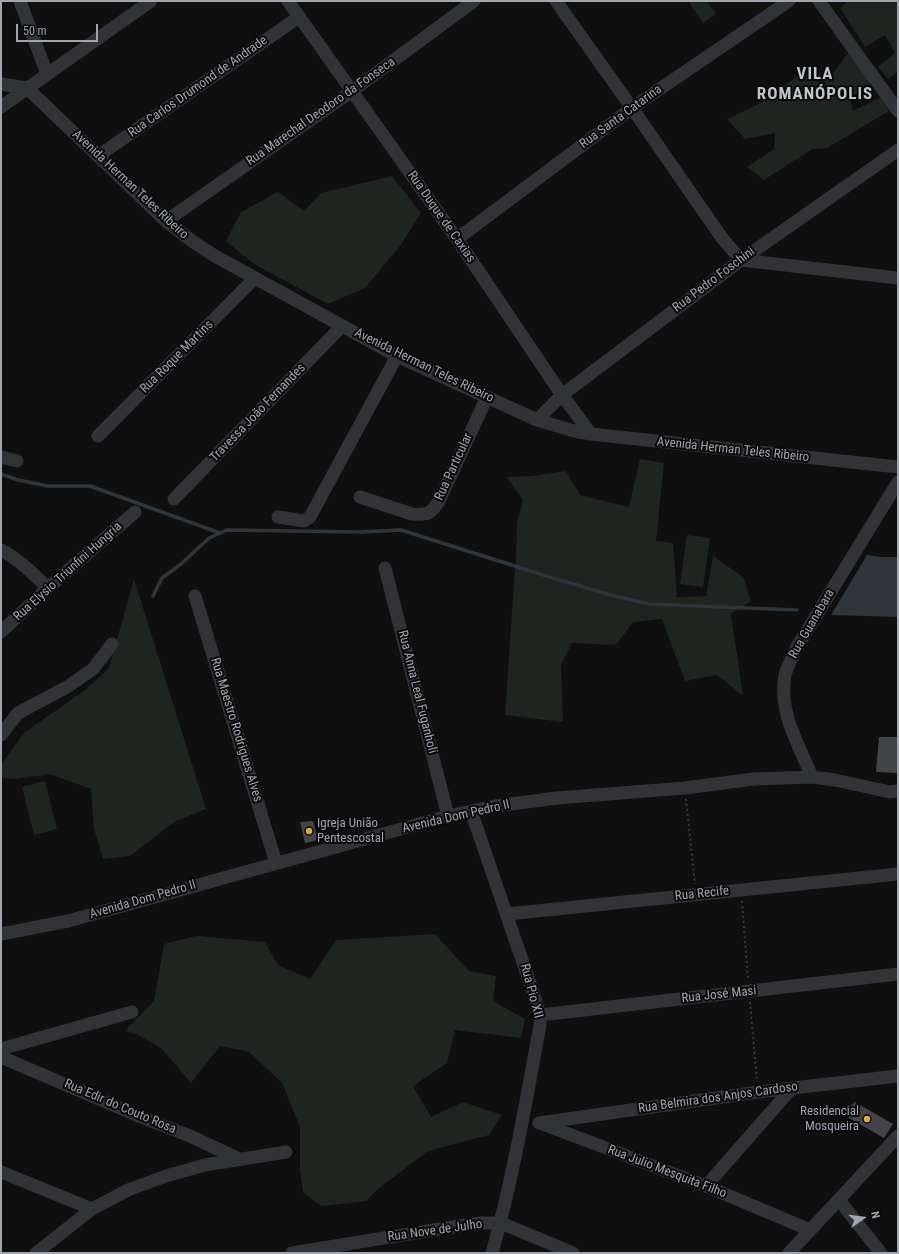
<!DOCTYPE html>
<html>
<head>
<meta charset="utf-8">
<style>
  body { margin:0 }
  #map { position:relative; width:899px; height:1254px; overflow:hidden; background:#0f0f10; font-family:"Roboto Condensed",sans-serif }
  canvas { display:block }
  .frame { position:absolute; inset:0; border:2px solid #a1a5b0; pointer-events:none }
  .north { position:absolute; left:843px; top:1198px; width:40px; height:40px; -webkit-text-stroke:3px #0a0a0b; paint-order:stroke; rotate:76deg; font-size:11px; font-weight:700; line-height:16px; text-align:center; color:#a1a5b0 }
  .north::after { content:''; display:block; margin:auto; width:14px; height:18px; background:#a1a5b0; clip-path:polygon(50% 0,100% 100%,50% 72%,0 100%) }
  .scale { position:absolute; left:16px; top:24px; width:82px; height:18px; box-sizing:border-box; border:2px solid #a1a5b0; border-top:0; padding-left:5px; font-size:12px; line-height:14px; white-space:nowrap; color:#a1a5b0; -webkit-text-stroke:3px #0a0a0b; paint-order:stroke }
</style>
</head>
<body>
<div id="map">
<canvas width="899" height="1254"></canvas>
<div class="frame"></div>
<div class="north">N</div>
<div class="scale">50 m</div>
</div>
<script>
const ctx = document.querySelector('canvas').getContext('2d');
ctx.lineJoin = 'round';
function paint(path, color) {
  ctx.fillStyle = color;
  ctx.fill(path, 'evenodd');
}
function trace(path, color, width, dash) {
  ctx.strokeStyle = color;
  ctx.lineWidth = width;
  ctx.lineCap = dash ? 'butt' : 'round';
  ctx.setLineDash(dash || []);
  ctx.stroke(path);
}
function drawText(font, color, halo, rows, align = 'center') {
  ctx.font = font + ' "Roboto Condensed",sans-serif';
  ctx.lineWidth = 4;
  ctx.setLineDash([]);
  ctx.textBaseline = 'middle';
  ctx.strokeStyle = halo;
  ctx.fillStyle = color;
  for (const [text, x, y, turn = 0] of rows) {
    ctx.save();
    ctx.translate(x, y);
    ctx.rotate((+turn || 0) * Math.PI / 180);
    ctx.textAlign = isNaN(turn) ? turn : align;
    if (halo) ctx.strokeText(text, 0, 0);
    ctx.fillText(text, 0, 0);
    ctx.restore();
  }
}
const green = new Path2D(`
  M688,1H707L716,14L703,23Z
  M848,1H898V71L888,79L878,67L895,53L885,35L865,47L840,8Z
  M849,52L871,84L850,98L853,111L881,97L889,111L827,148L812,149L764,180L747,167L774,149L775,133L745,139L727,119L759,104L806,70L831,76Z
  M392,176L421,213L400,246L365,288L328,304L254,264L226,241L241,212L278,192L304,211L321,193Z
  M640,459L664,463L656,541L673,543L677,597L706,596L713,556L743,577L751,601L731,614L743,696L717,675L685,681L662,619L633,622L616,645L572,643L561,665L563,722L505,715L516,554L517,523L523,500L507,477L532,476L566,471L580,495L629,507Z
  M687,535L710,538L703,587L680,584Z
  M134,579L206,809L174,822L130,856L103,859L94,829L91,789L50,774L16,779L1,778V764L25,732L84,691L109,668Z
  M45,781L57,829L34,835L22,787Z
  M435,934L469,971L496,976L493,1001L525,1019L521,1038L455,1030L447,1063L413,1086L431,1117L463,1102L502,1115L489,1135L428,1151L378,1189L366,1201L321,1206L303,1192L300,1169V1127L282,1083L249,1052L220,1046L191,1083L161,1048L136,1034L125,1031L154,1001L164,944L197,936L265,942L278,965L310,979L336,940Z`);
const water = new Path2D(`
  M867,555L881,557H898V617L831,615Z`);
const stream = new Path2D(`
  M1,474L18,480L48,486H90L220,533
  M153,596L162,578L181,564L209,538L227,530L361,532L401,530L556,579L615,596L649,604L797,610`);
const building = new Path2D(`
  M879,737H898V773L876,772Z
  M313,821L318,840L305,843L300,822Z
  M855,1102L893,1124L884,1138L842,1114Z`);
const path = new Path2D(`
  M686,799L695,884
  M742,901L748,980
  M750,1002L757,1082`);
const minor = new Path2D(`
  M20,1L47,74
  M288,1L457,239L562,395L591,434
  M556,1L632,108L722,238L741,260
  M819,1L898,111
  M1,84L27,88
  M27,88L166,221L192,241L215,256L397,356L537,420L574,431L591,434L898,467
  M1,107L151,1
  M98,156L299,17
  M166,221L352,91L474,1
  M457,239L632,108L789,1
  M741,260L898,278
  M537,420L562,395L741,260L898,150
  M98,436L255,278
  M1,457L17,461
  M360,497L412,514C427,515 431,514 439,501L487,397
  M174,499L342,326
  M278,517L304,521L310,517L397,356
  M1,550C19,559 33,574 48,588
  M385,568L448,816
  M195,596L276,863
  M1,632L48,588L135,512
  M1,735L18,713L67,687L93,669L112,644
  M812,777C799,745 778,712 785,675C788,665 793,656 797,647L898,482
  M471,811L532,989L540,1015V1025C526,1102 513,1178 492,1253
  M507,914L898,874
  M1,934L68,921L448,816L495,806L557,798L685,788L754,779L812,777L835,780L890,792L898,791
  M540,1015L898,974
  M1,1049L132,1012
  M1,1057L141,1117L190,1136L239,1159
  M539,1123L758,1092L898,1076
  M540,1123L706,1186L810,1230
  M1,1172L92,1209
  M706,1186L792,1088
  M839,1200L881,1253
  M36,1253L92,1209L128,1190L166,1176L205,1165L286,1152
  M292,1253L458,1226L481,1223H501L573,1253
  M789,1253L898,1136`);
const markers = [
  [309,831,4,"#deaa39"],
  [867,1119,4,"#deaa39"]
];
const streetNames = [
  ["Rua Carlos Drumond de Andrade",198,87,-35],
  ["Rua Marechal Deodoro da Fonseca",321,112,-35],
  ["Rua Santa Catarina",621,117,-36],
  ["Avenida Herman Teles Ribeiro",130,185,43],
  ["Rua Duque de Caxias",441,217,55],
  ["Rua Pedro Foschini",714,280,-37],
  ["Rua Roque Martins",177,357,-45],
  ["Avenida Herman Teles Ribeiro",424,366,26],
  ["Travessa João Fernandes",258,413,-46],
  ["Avenida Herman Teles Ribeiro",733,450,6],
  ["Rua Particular",454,467,-65],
  ["Rua Elysio Triunfini Hungria",68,572,-42],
  ["Rua Guanabara",812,624,-60],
  ["Rua Anna Leal Fuganholi",417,692,76],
  ["Rua Maestro Rodrigues Alves",236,730,73],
  ["Avenida Dom Pedro II",456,817,-13],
  ["Rua Recife",702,894,-6],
  ["Avenida Dom Pedro II",143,900,-16],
  ["Rua Pio XII",531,991,75],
  ["Rua José Masi",719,995,-6],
  ["Rua Belmira dos Anjos Cardoso",718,1098,-8],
  ["Rua Edir do Couto Rosa",120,1107,23],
  ["Rua Julio Mesquita Filho",667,1172,21],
  ["Rua Nove de Julho",435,1231,-8]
];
const poiNames = [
  ["Igreja União",317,824],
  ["Pentescostal",317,839],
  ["Residencial",859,1112,"right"],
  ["Mosqueira",859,1127,"right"]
];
const districtNames = [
  ["VILA",815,75],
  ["ROMANÓPOLIS",815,95]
];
paint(green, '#1e241f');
paint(water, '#2e353b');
trace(stream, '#2e353b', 3.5);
paint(building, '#434448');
trace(path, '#383a3d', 2, [2, 3]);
trace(minor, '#323337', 13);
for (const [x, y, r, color] of markers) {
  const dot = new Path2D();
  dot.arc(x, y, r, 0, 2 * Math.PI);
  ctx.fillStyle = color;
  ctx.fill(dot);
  trace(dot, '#0a0a0b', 1.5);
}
drawText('13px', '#a1a5b0', '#0a0a0b', streetNames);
drawText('13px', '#a1a5b0', '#0a0a0b', poiNames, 'left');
ctx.letterSpacing = '1px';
drawText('bold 17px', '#c2c4cc', '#0a0a0b', districtNames);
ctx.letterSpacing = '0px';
</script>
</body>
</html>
